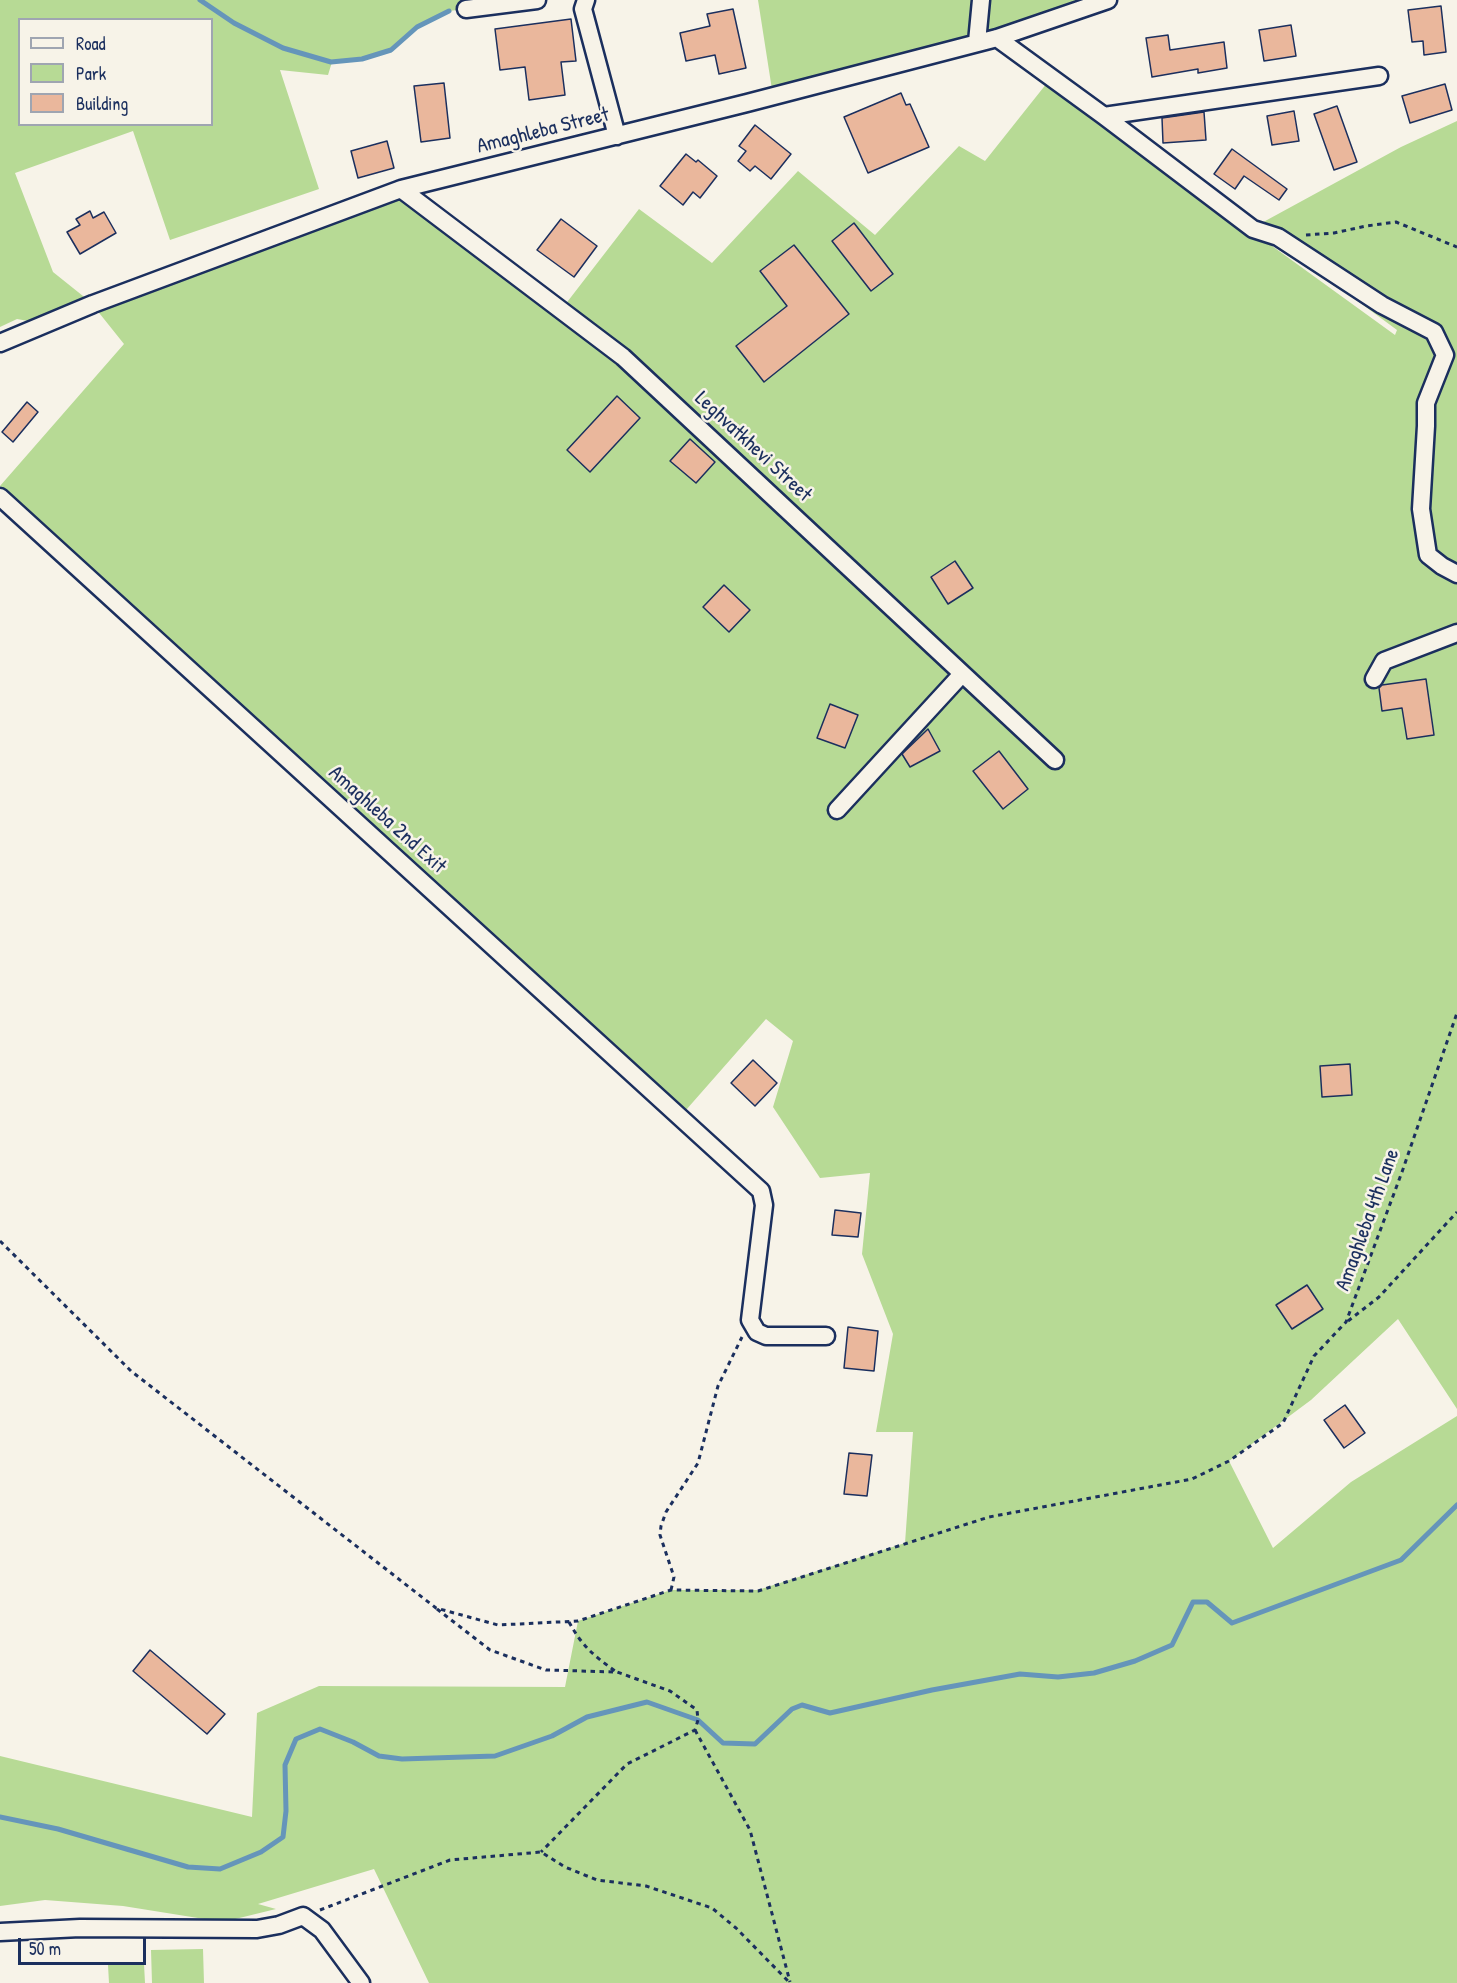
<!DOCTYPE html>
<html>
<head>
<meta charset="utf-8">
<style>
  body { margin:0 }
  #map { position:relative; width:1457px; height:1983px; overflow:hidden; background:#f7f3e8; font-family:"Patrick Hand",sans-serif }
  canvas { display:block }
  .legend { position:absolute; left:18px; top:18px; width:195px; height:108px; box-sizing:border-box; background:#f7f3e8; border:2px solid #9fa5b1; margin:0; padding:8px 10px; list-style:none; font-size:18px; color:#1b2f5e }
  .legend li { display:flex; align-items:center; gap:12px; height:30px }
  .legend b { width:30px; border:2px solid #9fa5b1 }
  .scale { position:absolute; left:18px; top:1938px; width:128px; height:27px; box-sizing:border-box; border:3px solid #1b2f5e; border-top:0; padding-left:8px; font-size:18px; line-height:21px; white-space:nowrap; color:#1b2f5e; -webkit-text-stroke:4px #f7f3e8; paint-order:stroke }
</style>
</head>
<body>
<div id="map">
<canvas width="1457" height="1983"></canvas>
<ul class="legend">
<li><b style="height:8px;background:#f7f3e8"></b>Road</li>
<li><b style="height:16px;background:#b7da95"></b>Park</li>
<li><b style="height:16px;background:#eab79c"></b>Building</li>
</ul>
<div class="scale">50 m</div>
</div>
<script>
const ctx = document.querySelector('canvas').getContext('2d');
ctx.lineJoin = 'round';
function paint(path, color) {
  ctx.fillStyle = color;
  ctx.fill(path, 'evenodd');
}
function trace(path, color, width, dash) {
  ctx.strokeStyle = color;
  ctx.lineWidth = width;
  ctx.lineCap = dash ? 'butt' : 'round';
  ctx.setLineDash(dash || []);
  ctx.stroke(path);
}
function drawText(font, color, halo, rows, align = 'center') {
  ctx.font = font + ' "Patrick Hand",sans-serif';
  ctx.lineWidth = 5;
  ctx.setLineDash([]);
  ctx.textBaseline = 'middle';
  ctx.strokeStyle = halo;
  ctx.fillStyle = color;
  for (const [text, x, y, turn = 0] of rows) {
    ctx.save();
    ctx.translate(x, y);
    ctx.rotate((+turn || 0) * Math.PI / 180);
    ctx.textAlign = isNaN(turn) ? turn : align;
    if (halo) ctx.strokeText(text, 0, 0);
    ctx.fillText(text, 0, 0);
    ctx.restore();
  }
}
const green = new Path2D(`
  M0,0H537L449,11L417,27L391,50L362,59L332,62L328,75L280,70L319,189L170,240L133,131L15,173L53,272L93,304L401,189L561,310L639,209L712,263L798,171L875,235L959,146L985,161L1047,83L1395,335L1397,330L1256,226L1401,147L1457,121V1409L1398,1319L1311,1400L1229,1461L1273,1548L1351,1482L1457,1416V1983H429L374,1869L258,1904L276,1909L223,1922L123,1906L45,1900L0,1906V1756L252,1817L257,1713L319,1686L565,1687L578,1621L671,1590H758L905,1543L913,1432H876L893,1334L862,1254L870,1173L820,1178L773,1107L793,1041L766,1019L686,1110L0,486L124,344L92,304L45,324L17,319L0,327ZM20,20H212V124H20Z
  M758,0H1095L1093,5L773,96Z
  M203,1949L204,1983H152L151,1950Z
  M144,1964L145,1983H109L108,1965Z`);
const stream = new Path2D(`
  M200,0L234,23L283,48L331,62L362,59L391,50L417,27L449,11
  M0,1817L58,1829L188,1867L220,1869L261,1852L283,1837L286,1811L285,1765L296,1739L320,1729L353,1742L379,1756L402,1759L495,1756L552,1736L587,1717L647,1702L698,1720L723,1743L755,1744L792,1709L802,1705L830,1713L932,1690L1020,1674L1058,1677L1094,1673L1135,1661L1172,1645L1193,1602H1207L1232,1623L1401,1560L1457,1505`);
const building = new Path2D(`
  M1441,6L1446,52L1424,55L1423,41L1412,42L1408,10Z
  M733,9L746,68L719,74L715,55L686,61L680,33L710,26L707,14Z
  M571,19L576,61L561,62L565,95L529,100L525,67L500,70L495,29Z
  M1291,25L1296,56L1264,61L1259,30Z
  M1168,35L1170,50L1224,42L1227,68L1198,73V69L1152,77L1146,38Z
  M444,83L450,138L421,142L414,86Z
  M1445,84L1452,110L1410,123L1402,96Z
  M901,93L906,105L910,104L929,147L868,173L844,117Z
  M1337,106L1357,162L1334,170L1314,114Z
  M1294,111L1299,141L1272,145L1267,116Z
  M1204,112L1206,140L1163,143L1162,118Z
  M755,125L791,154L771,179L755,166L750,171L738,161L746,151L739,146Z
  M387,141L394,168L358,178L351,151Z
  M1232,149L1287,189L1279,200L1244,176L1235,189L1214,174Z
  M686,154L696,162L698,160L717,176L700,198L693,192L683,205L660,186Z
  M90,211L93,218L104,212L116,233L80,254L67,232L80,225L76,219Z
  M561,219L597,246L574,277L537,250Z
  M854,223L893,274L871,291L832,241Z
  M794,245L849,314L764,382L736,346L787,306L760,271Z
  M617,396L640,418L590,472L567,450Z
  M27,402L38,412L13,442L2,432Z
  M690,439L715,462L696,483L670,461Z
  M955,561L973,588L948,604L931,577Z
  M724,585L750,610L729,632L703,607Z
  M1426,679L1434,735L1407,739L1402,708L1382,711L1379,688L1382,685Z
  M830,704L858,715L845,748L817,738Z
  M928,729L940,751L910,767L902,754Z
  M999,751L1028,789L1003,809L973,771Z
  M753,1060L777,1083L755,1106L731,1083Z
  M1350,1064L1352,1095L1322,1097L1320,1066Z
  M835,1210L861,1213L858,1237L832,1235Z
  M1307,1285L1323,1309L1292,1329L1276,1305Z
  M848,1327L878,1331L874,1371L844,1368Z
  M1345,1405L1365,1433L1344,1448L1324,1420Z
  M849,1453L872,1455L867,1496L844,1494Z
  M150,1650L225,1714L207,1734L133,1671Z`);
const path = new Path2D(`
  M1306,235L1334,233L1366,226L1396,222L1457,247
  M0,1241L131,1371L436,1608L498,1625L578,1621L671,1590L758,1591L989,1517L1192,1479L1229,1461L1283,1423L1314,1356L1346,1322L1402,1172L1457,1013
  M1348,1321L1379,1297L1457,1212
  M671,1590L674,1577L660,1535L661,1526L666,1512L698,1463L718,1386L742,1337
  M437,1609L490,1650L546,1670L617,1672L670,1691L697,1710L698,1720L695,1730L627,1764L541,1852
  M569,1622C582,1646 593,1655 615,1671
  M695,1730L750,1830L790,1982
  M320,1910L450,1860L541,1852L565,1867L597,1880L646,1886L712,1908L736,1928L790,1983`);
const minor = new Path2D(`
  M586,0L583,9L617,136
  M466,9L537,0
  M997,38L1104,116L1253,229L1278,237L1382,305L1434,332L1445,355L1426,403V426L1421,509L1428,555L1442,566L1457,574
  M977,42L981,0
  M1104,116L1379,76
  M401,189L623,357L1055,760
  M0,343L93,304L401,189L747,103L997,38L1108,0
  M0,497L761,1191L764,1205L750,1320L757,1332L766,1336H826
  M1374,679L1384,661L1457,633
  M837,810L962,674
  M0,1932L80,1928L257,1929L279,1925L303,1916L322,1930L361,1983`);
const streetNames = [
  ["Amaghleba Street",543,131,-14],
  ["Leghvatkhevi Street",753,447,43],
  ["Amaghleba 2nd Exit",387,820,42],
  ["Amaghleba 4th Lane",1368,1220,-70]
];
paint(green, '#b7da95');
trace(stream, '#6595ba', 5);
paint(building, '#eab79c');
trace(building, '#1b2f5e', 1.5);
trace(minor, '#1b2f5e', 21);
trace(path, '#1b2f5e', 3, [4.5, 4.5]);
trace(minor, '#f7f3e8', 16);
drawText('21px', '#1b2f5e', '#f7f3e8', streetNames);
</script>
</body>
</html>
